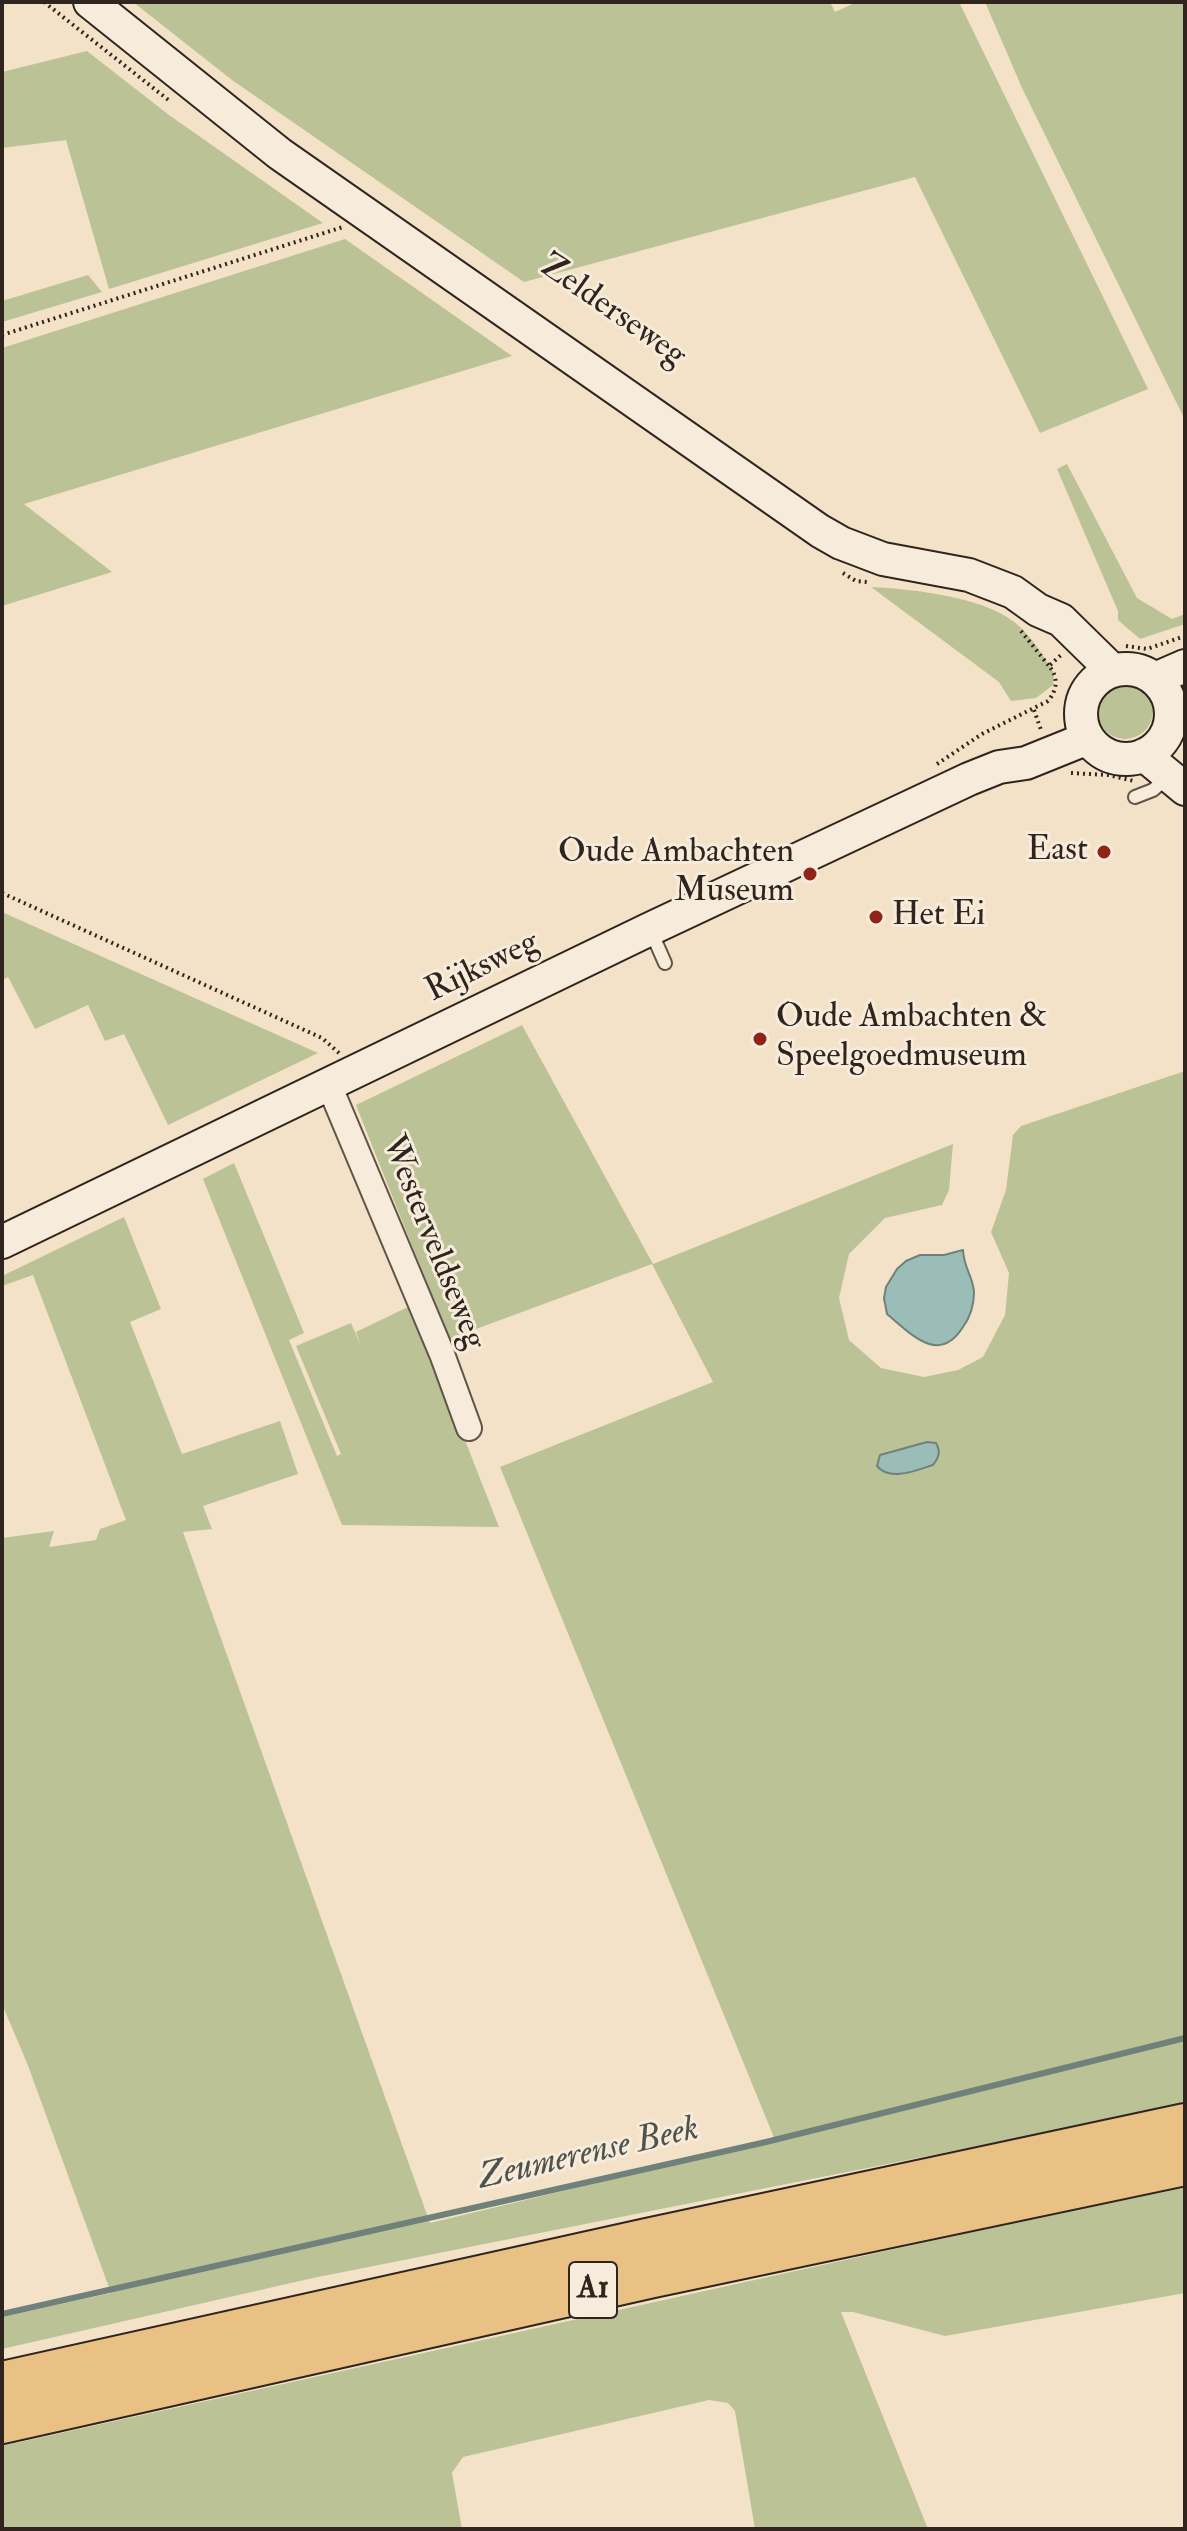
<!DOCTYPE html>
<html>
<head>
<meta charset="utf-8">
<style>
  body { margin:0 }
  #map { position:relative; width:1187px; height:2531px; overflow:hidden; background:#f3e2c7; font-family:"IM FELL Double Pica",serif }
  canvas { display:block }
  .frame { position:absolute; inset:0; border:4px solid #30251e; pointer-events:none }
</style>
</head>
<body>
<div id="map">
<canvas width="1187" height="2531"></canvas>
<div class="frame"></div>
</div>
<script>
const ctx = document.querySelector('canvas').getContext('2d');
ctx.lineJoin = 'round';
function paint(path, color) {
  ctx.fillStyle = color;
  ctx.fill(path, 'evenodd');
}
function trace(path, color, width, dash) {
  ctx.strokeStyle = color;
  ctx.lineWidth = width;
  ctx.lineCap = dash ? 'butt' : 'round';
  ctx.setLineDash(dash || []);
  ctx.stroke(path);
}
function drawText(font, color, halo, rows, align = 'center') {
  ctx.font = font + ' "IM FELL Double Pica",serif';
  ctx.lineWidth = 6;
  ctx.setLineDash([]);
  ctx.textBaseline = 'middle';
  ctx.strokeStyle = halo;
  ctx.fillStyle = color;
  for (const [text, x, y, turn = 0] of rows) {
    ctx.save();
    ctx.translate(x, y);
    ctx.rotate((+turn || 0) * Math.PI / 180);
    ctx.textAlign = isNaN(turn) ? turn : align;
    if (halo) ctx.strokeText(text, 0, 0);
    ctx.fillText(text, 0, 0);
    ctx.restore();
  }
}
const green = new Path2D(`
  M133,2H830L835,12L857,2H959L1148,389L1040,433L915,177L524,282L232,80Z
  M985,2H1185V420L1022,88Z
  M87,51L169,115L323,223L109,289L66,140L2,148V72Z
  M345,239L512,356L24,504L112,572L2,606V348Z
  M88,275L102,292L2,322V301Z
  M1067,464L1137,598L1172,619L1185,614V624L1140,639L1118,620V611L1057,469Z
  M871,587C911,589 991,597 1020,627C1034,640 1044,657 1054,673L1053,685L1036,698L1011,701L999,682Z
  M1097 711a28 28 0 1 1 56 0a28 28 0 1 1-56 0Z
  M2,912L318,1053L168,1125L124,1034L105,1041L88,1005L35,1029L8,977L2,980Z
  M522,1025L653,1264L953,1144L949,1190L942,1205L885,1218L849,1254L839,1298L849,1340L881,1368L924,1377L958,1370L983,1357L1005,1315L1009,1273L991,1232L1006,1190L1013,1135L1021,1126L1185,1071V2105L313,2278L2,2349V2317L111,2293L27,2063L2,2004V1538L54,1531L49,1547L96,1540L100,1529L126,1520L33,1275L2,1286V1276L124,1217L161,1309L130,1322L182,1454L280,1421L298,1474L203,1506L212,1529L183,1532L430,2223L775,2140L500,1467L713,1382L652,1264L449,1339L356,1105ZM909,1447L933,1465L905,1473H890V1451Z
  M234,1163L304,1333L289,1340L337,1456L341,1454L296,1346L351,1323L361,1346L356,1332L412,1305L499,1527L342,1525L203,1179Z
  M1185,2185V2293L945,2336L853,2312H841L928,2529H755L735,2411L728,2403L709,2400L463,2457L452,2473L462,2529H2V2446Z`);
const water = new Path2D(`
  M963,1250C964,1269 973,1276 974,1292C974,1305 971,1316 963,1327C939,1365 912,1335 887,1314L884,1298L886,1287L897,1269L906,1261L920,1255H944Z
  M927,1442L936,1443C941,1452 939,1457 933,1465C917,1470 890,1482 877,1466L880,1455Z`);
const stream = new Path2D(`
  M2,2314L766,2142L1185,2038`);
const path = new Path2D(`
  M44,2L171,102
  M2,335L343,227
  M843,573L856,581L868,582
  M1021,631L1049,666
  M1126,646L1147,649L1185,636
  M1034,710L1041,730
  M937,764L982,734L1048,701C1057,690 1059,678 1049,666L1061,655
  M1071,773L1108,775L1134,781
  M2,893L322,1038L339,1053`);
const lane = new Path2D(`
  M1135,797L1153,790L1169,776
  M650,929L665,963`);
const street = new Path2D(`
  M329,1085L442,1354L469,1428`);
const secondary = new Path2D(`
  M90,2L280,154L820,531L841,543L883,559L969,575L1013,592L1038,610L1061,620L1112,670
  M1081 714a45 45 0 1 1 90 0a45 45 0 1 1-90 0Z
  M1155,679L1185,666
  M1144,755L1185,789
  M2,1242L650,929L969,779L999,767L1026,763L1088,738`);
const highway = new Path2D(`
  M2,2383L647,2240L1185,2125
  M2,2422L653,2276L1185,2164`);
const markers = [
  [1104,852,8,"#8f2418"],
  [810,874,8,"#8f2418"],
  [876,917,8,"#8f2418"],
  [760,1039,8,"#8f2418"]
];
const shields = [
  [593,2290,48]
];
const shieldNames = [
  ["A1",593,2290]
];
const streetNames = [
  ["Zelderseweg",612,312,35],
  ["Rijksweg",483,968,-26],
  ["Westerveldseweg",432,1243,68]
];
const poiNames = [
  ["East",1088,852],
  ["Oude Ambachten",794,854],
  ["Museum",794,893],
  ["Het Ei",892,917,"left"],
  ["Oude Ambachten &",776,1019,"left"],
  ["Speelgoedmuseum",776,1058,"left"]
];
const waterNames = [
  ["Zeumerense Beek",589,2155,-13]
];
paint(green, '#bbc396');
paint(water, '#9bbdb8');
trace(water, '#70807a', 2);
trace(stream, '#70807a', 6);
trace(lane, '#615448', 16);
trace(street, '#615448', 28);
trace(secondary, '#30251e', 36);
trace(highway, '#30251e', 46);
trace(path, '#30251e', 4, [2, 4]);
trace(lane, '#f7ecdb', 12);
trace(street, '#f7ecdb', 24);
trace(secondary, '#f7ecdb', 32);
trace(highway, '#eac184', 42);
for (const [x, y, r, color] of markers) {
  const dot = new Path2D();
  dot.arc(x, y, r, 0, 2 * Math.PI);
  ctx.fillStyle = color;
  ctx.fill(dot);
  trace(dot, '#f7ecdb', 3);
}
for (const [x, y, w] of shields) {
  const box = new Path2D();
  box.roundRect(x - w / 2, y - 28, w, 56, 6);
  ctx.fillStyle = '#f7ecdb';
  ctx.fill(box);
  trace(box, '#30251e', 2);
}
drawText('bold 32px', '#30251e', null, shieldNames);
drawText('34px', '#30251e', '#f7ecdb', streetNames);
drawText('34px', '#30251e', '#f7ecdb', poiNames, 'right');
drawText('italic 36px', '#50534c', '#f7ecdb', waterNames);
</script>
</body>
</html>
